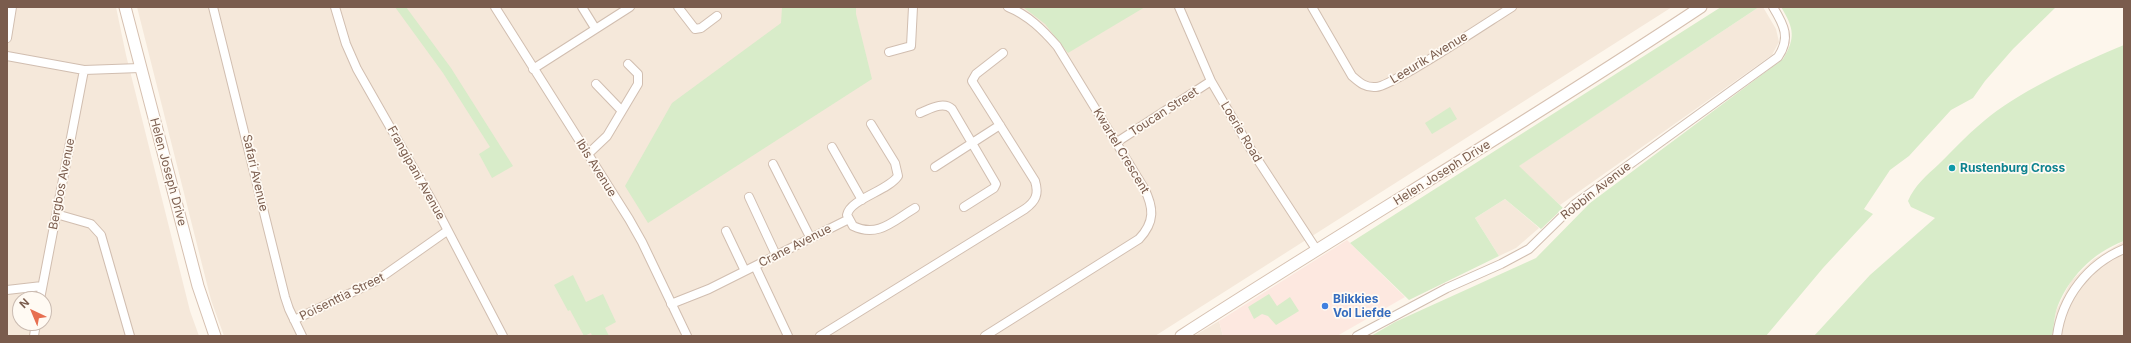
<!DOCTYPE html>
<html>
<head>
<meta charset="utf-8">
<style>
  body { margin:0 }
  #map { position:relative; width:2131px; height:343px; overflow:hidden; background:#fdf6ec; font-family:Inter,sans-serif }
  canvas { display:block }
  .frame { position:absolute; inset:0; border:8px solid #7a5c4d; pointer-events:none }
  .north { position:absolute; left:12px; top:291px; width:40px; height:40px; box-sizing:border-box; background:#fffaf3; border:1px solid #cabbb1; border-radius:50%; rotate:316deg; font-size:11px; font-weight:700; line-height:16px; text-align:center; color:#7a5c4d }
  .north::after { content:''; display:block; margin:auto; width:14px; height:18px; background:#e76f51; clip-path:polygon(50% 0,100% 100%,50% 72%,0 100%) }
</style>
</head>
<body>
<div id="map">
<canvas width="2131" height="343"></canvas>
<div class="frame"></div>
<div class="north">N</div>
</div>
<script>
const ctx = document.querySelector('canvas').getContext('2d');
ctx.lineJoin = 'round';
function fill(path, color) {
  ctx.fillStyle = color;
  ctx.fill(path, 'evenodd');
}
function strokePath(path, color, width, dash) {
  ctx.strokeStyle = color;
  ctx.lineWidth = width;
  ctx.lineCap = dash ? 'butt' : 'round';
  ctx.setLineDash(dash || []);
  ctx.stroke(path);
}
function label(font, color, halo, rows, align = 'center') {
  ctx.font = font + ' Inter,sans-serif';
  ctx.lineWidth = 3.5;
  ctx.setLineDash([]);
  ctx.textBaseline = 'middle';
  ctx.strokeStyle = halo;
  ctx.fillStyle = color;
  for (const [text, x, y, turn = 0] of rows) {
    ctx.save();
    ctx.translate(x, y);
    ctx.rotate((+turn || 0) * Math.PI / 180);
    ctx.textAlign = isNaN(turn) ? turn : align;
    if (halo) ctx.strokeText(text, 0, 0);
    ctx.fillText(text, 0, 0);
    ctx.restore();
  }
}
const residential = new Path2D(`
  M7,7H116L126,55L190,311L199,336H7ZM20,299H44V323H20Z
  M137,7H1672L1155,336H224L211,300Z
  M1759,7H1763L1776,29L1779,42L1772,55L1560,205L1518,166Z
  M1505,199L1539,228L1516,248L1499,256L1475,218Z
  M2124,241V336H2052L2056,311L2071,281L2094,259Z
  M1219,321L1223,336H1194Z`);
const commercial = new Path2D(`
  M1347,240L1405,297L1337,336H1223L1219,321Z`);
const green = new Path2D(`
  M395,7H406L451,68L513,166L492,178L479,154L490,147L443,73Z
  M782,7H856V14L872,79L648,223L625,186L672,103L781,23Z
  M1023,7H1145L1068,53L1045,24Z
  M1721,7H1759L1519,166L1563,208L1541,229L1505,199L1475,218L1499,256L1409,300L1350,243Z
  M1781,7H2056L2013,49L1985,81L1973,98L1951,110L1909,156L1890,170L1864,209L1873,214L1823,268L1766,336H1371L1395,322L1536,258L1590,203L1783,59C1796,38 1794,28 1781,7Z
  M2124,45V241C2093,252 2066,280 2056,311C2054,319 2054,328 2052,336H1814L1870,275L1935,218L1911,207L1908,201C1914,186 1927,175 1939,164C1955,148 1972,130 1990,116C2024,89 2083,62 2124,45Z
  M1450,107L1457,119L1432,134L1425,123Z
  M573,275L586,302L603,294L616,322L605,328L609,336H592L591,333L584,336L570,310L568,311L554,285Z
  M1269,294L1277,306L1290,297L1299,311L1276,325L1268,316L1262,314L1254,319L1248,307Z`);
const street = new Path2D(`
  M213,7L285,297L289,309L302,336
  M335,7L346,44L357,69L435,206L503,336
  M495,7L629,219L642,242L687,336
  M582,7L595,28
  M678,7L695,29L701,28L717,16
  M1179,7L1211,81L1250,148L1316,249
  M1312,7L1352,76C1359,82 1365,88 1376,87C1391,87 1491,20 1512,7
  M7,38L12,7
  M889,52L911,46L913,7
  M7,56L84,70L140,68
  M533,69L630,7
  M596,84L621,110
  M920,113C930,109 943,101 952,109L996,184L994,188L964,207
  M871,124L895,163L898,176C888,191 850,199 847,215L853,226C878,238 893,221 915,208
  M1117,142L1211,81
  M832,147L862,200
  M588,154L607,136L638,84V74L628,64
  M773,164L810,237
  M935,167L1000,125
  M749,197L776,255
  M56,214L91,224L101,235L130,336
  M726,231L745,271
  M755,266L788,336
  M7,290L42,286
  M40,299L84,70
  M671,304L709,289L849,219
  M294,320L376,281L447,231
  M34,336L36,323
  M820,336L1025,209C1036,201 1039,194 1035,181L972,81L976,74L1003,53
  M985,336L1139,239C1155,222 1154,208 1144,188L1057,46C1043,30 1028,15 1008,7
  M1357,336L1447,288L1501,264L1529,249L1575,204L1778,57C1791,38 1784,25 1773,7
  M2057,336C2062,297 2088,264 2124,249`);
const secondary = new Path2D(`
  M125,7L198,286L215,336
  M1181,336C1353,225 1530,121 1701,7`);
const markers = [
  [1952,168,4,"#0f9aa8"],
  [1325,306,4,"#3f7fe0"]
];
const streetNames = [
  ["Leeurik Avenue",1429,58,-31],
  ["Toucan Street",1164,112,-33],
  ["Loerie Road",1241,132,59],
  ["Kwartel Crescent",1121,151,59],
  ["Ibis Avenue",596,168,58],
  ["Helen Joseph Drive",168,172,75],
  ["Safari Avenue",255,173,77],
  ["Frangipani Avenue",416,173,61],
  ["Helen Joseph Drive",1442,173,-32],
  ["Bergbos Avenue",62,184,-79],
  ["Robbin Avenue",1596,191,-38],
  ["Crane Avenue",795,246,-27],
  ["Poisenttia Street",342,297,-26]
];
const cultureNames = [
  ["Rustenburg Cross",1960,168]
];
const shopNames = [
  ["Blikkies",1333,299],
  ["Vol Liefde",1333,313]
];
fill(residential, '#f5e8da');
fill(commercial, '#fde8e0');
fill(green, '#d8ecc9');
strokePath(street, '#d1beb0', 10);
strokePath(secondary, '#d6c0b0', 13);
strokePath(street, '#fff', 8);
strokePath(secondary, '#fff', 11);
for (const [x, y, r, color] of markers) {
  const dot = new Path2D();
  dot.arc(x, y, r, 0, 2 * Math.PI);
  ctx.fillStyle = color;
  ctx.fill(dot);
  strokePath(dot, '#fffaf3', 1.5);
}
label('12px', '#7a5c4d', '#fffaf3', streetNames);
label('bold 12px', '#0d838f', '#fffaf3', cultureNames, 'left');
label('bold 12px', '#366cbe', '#fffaf3', shopNames, 'left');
</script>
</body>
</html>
